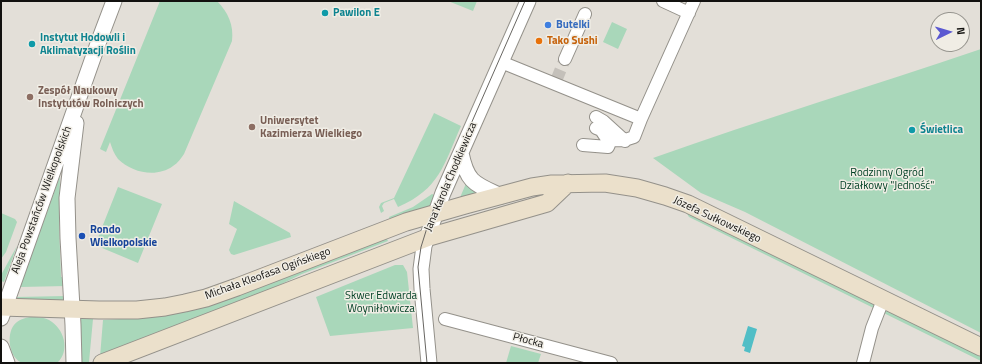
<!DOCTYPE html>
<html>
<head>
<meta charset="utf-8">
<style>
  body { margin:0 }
  #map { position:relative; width:982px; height:364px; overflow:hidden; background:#e3dfd8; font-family:"Titillium Web",sans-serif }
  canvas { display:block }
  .frame { position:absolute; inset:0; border:2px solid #12110f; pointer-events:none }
  .north { position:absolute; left:930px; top:12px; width:40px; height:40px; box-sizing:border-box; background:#f0ede5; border:1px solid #97958f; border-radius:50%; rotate:85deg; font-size:11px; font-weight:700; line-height:16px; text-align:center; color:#12110f }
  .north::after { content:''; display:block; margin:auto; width:14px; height:18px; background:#5b59d1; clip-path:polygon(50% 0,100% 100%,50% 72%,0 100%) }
</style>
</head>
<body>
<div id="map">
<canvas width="982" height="364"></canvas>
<div class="frame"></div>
<div class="north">N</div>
</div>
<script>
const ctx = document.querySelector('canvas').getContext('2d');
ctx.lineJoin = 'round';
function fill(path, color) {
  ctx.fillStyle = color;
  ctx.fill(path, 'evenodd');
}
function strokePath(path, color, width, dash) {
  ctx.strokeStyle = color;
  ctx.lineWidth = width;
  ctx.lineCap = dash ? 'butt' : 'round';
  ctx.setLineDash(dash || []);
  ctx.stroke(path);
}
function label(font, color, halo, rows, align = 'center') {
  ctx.font = font + ' "Titillium Web",sans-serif';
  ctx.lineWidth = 3;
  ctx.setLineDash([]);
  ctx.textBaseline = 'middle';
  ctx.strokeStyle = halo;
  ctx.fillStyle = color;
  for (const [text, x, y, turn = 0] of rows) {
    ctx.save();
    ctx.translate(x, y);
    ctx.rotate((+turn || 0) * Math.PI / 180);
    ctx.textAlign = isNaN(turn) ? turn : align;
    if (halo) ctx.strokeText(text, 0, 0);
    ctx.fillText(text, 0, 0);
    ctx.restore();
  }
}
const green = new Path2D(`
  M160,1H217C228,12 234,25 232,41L184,154C181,158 178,163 173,166C157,178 132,173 118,159C114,154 112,148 110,142L106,152L100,149Z
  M448,1H477L473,11Z
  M612,22L627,29L618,49L603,42Z
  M981,49V333L745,212L701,193L653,158C762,119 872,86 981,49Z
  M434,113L461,126C444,164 440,189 398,207L394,199L384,203L382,206L384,211L381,213L379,207L381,203L394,198Z
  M60,176L59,224L61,277H63L66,286L20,287Z
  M467,181L484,192L459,200Z
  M118,187L162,204L138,263L95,245Z
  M432,194L437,196L430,207L391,222L389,217L413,207Z
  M234,201L290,233L291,237L234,255L231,254L229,250L237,229L229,224Z
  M686,212L981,354V361L689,217Z
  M1,213L15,219L17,222L6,252L1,259Z
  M385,235L388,241L302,274L257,296L100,357L103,320L136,318Z
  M17,246L4,282L1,281V275Z
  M395,265H403L407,272L413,328L330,336L316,297Z
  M66,296L65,300H17L16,299V297Z
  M30,317C37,317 43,317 49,320C64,328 71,351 57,363C49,363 30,364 23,363C9,359 6,335 14,325C18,320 24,318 30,317Z
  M79,319H93L89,362L82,363Z
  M511,346L541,354L538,363H506Z`);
const water = new Path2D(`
  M748,326L757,329L750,353L744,351L745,347L742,346Z`);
const minorTunnel = new Path2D(`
  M556,81L565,59`);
const minor = new Path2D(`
  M663,1L689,13
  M565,59L585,14
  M501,62L641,119L694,1
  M596,117L603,121L625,141
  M596,128L601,130L607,139C618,141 624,141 634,137L641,119
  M583,145L608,147L611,140
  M445,319L611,363
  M863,363L872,328L883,300`);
const tertiary = new Path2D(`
  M461,153C467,183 475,184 501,196
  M1,318L100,38L114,1
  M1,347L7,363
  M74,363L73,325L68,238L67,198L76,123
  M429,363L422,289L421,269L424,246L443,193L528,1`);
const secondary = new Path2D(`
  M1,307L99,310H137L165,307L185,303L206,298L237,287L406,222L465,205L532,187L552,184L605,183L637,188L665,196L688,204L981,347
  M102,363L429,237L547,203L568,183`);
const tram = new Path2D(`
  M427,363L418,267L421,247L431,215L525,1`);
const markers = [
  [325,13,4,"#0f9aa8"],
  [548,25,4,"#3f7fe0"],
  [539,41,4,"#e8710a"],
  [32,44,4,"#0f9aa8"],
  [30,97,4,"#8d6e63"],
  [252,127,4,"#8d6e63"],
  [912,130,4,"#0f9aa8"],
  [82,236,4,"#1a4fb4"]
];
const cultureNames = [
  ["Pawilon E",333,13],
  ["Instytut Hodowli i",40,38],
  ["Aklimatyzacji Roślin",40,51],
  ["Świetlica",920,130]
];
const shopNames = [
  ["Butelki",556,25]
];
const foodNames = [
  ["Tako Sushi",547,41]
];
const educationNames = [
  ["Zespół Naukowy",38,91],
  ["Instytutów Rolniczych",38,104],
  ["Uniwersytet",260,121],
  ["Kazimierza Wielkiego",260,134]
];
const parkNames = [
  ["Rodzinny Ogród",887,173],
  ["Działkowy \"Jedność\"",887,186],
  ["Skwer Edwarda",381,296],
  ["Woyniłłowicza",381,309]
];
const streetNames = [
  ["Jana Karola Chodkiewicza",451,177,-67],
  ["Aleja Powstańców Wielkopolskich",42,200,-70],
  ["Józefa Sułkowskiego",717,220,25],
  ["Michała Kleofasa Ogińskiego",268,274,-20],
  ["Płocka",528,341,15]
];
const transitNames = [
  ["Rondo",90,230],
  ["Wielkopolskie",90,243]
];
fill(green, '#a9d7ba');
fill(water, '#51bec6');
strokePath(minorTunnel, '#c4c0ba', 12, [12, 6]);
strokePath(minor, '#94918a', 14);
strokePath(tertiary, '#94918a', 17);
strokePath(secondary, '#94918a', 19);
strokePath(minor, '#fff', 12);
strokePath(tertiary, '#fff', 15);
strokePath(secondary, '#ebe0cb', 17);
strokePath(tram, '#686662', 1);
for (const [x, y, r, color] of markers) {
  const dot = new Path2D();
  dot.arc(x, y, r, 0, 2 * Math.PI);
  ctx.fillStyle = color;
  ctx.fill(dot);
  strokePath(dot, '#f0ede5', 1.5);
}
label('bold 11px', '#0d838f', '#f0ede5', cultureNames, 'left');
label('bold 11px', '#366cbe', '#f0ede5', shopNames, 'left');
label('bold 11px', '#c56008', '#f0ede5', foodNames, 'left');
label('bold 11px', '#785e54', '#f0ede5', educationNames, 'left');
label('11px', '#004024', '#f0ede5', parkNames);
label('11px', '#12110f', '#f0ede5', streetNames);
label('bold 11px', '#164399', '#f0ede5', transitNames, 'left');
</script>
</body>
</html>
